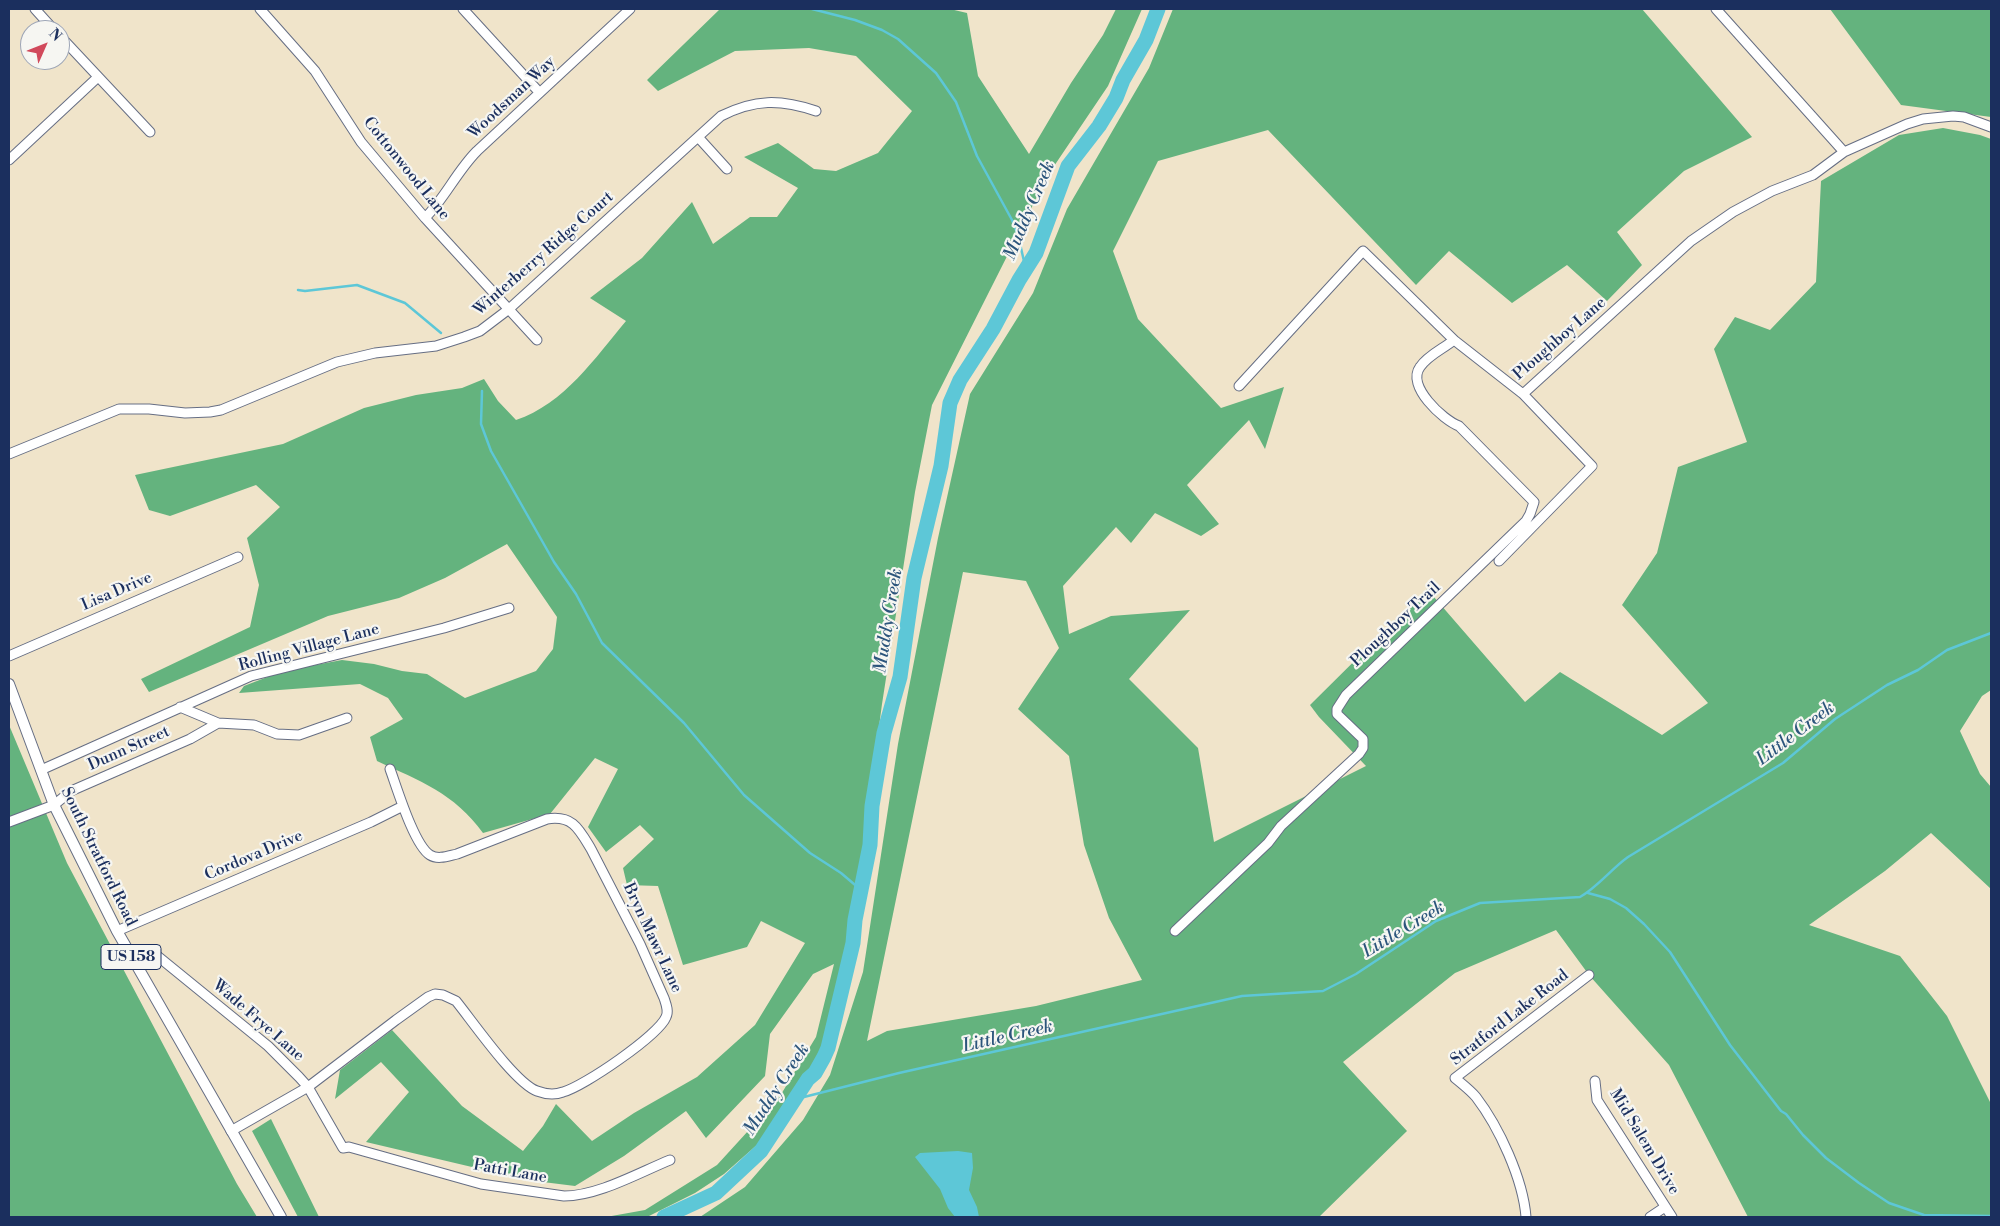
<!DOCTYPE html>
<html>
<head>
<meta charset="utf-8">
<style>
  body { margin:0 }
  #map { position:relative; width:2000px; height:1226px; overflow:hidden; background:#f0e4ca; font-family:"Libre Bodoni",serif }
  canvas { display:block }
  .frame { position:absolute; inset:0; border:10px solid #1b2f5e; pointer-events:none }
  .north { position:absolute; left:20px; top:20px; width:50px; height:50px; box-sizing:border-box; background:#f6f6f2; border:1px solid #9ea6b7; border-radius:50%; rotate:46deg; font-size:14px; font-weight:700; line-height:20px; text-align:center; color:#1b2f5e }
  .north::after { content:''; display:block; margin:auto; width:18px; height:22px; background:#d1495b; clip-path:polygon(50% 0,100% 100%,50% 72%,0 100%) }
</style>
</head>
<body>
<div id="map">
<canvas width="2000" height="1226"></canvas>
<div class="frame"></div>
<div class="north">N</div>
</div>
<script>
const ctx = document.querySelector('canvas').getContext('2d');
ctx.lineJoin = 'round';
function fill(path, color) {
  ctx.fillStyle = color;
  ctx.fill(path, 'evenodd');
}
function strokePath(path, color, width, dash) {
  ctx.strokeStyle = color;
  ctx.lineWidth = width;
  ctx.lineCap = dash ? 'butt' : 'round';
  ctx.setLineDash(dash || []);
  ctx.stroke(path);
}
function label(font, color, halo, rows, align = 'center') {
  ctx.font = font + ' "Libre Bodoni",serif';
  ctx.lineWidth = 4.5;
  ctx.setLineDash([]);
  ctx.textBaseline = 'middle';
  ctx.strokeStyle = halo;
  ctx.fillStyle = color;
  for (const [text, x, y, turn = 0] of rows) {
    ctx.save();
    ctx.translate(x, y);
    ctx.rotate((+turn || 0) * Math.PI / 180);
    ctx.textAlign = isNaN(turn) ? turn : align;
    if (halo) ctx.strokeText(text, 0, 0);
    ctx.fillText(text, 0, 0);
    ctx.restore();
  }
}
const forest = new Path2D(`
  M720,9H950L967,13L978,76L1029,154L1071,83L1103,35L1116,9H1142L1108,86L1048,175L932,405L915,492L882,704L859,879L836,995L821,1054L758,1144L724,1174L695,1193L647,1217H606L645,1210L717,1165L780,1096L816,1037L834,964L813,974L770,1034L765,1076L706,1138L686,1111L624,1156L575,1186L527,1180L366,1142L409,1092L381,1062L335,1099L340,1070L392,1030L462,1106L523,1151L543,1126L556,1104L592,1141L634,1113L697,1077L755,1025L805,943L761,921L747,947L683,965L658,886L627,885L623,868L654,839L640,825L606,852L588,827L618,769L595,758L550,814L483,833C454,793 420,781 377,761L370,737L403,719L388,698L360,684L239,693L244,686L283,671L342,660L374,664L402,671L427,674L465,698L536,671L553,649L557,617L507,544L445,578L399,598L328,616L149,692L141,679L250,627L259,585L247,538L280,507L256,485L170,516L149,510L135,475L283,444L364,408L416,395L462,388L484,379L498,401L516,420C564,404 595,358 626,321L590,298L642,258L692,202L713,244L750,217H777L798,188L744,157L778,143L814,169L836,171L878,153L912,111L856,56L809,48L735,51L658,91L647,80Z
  M1173,9H1642L1752,137L1684,171L1617,232L1642,265L1607,301L1567,265L1512,303L1449,251L1416,285L1268,130L1158,161L1113,251L1138,319L1221,408L1284,387L1265,449L1249,420L1187,485L1219,524L1201,536L1155,513L1131,543L1116,527L1063,586L1069,634L1111,616L1190,610L1129,679L1198,748L1214,842L1366,766L1319,717L1310,705L1427,589L1525,702L1560,672L1662,735L1708,703L1622,605L1657,553L1678,467L1747,442L1714,349L1735,317L1770,330L1816,282L1821,181L1899,135L1943,128L1980,135L1991,139V690L1982,696L1960,731L1980,774L1991,787V889L1931,833L1885,871L1809,925L1900,956L1947,1016L1991,1104V1217H1748L1669,1065L1589,975L1556,930L1455,973L1343,1062L1407,1131L1319,1217H700L745,1187L803,1120L830,1075L863,972L898,744L938,538L970,394L1033,293L1067,209L1149,68ZM963,572L1026,581L1059,648L1018,709L1069,756L1084,845L1109,918L1142,980L1036,1006L887,1031L867,1041Z
  M1830,9H1991V117L1901,105Z
  M9,725L67,863L237,1184L257,1217H9Z
  M271,1119L319,1217H298L252,1131Z`);
const water = new Path2D(`
  M958,1151L972,1153L973,1168L969,1190L977,1207L979,1217H955L948,1208L940,1189L915,1157L920,1153Z`);
const stream = new Path2D(`
  M812,9L855,20L882,30L898,39L936,73L956,102L977,156L1012,220L1018,235L1026,270
  M298,290L305,291L357,285L405,303L441,333
  M482,391L481,424L491,451L554,562L576,594L602,643L684,723L744,795L810,853L841,873L861,890
  M1588,893L1610,899L1626,908L1644,924L1670,952L1730,1045L1781,1111L1786,1114L1803,1135L1826,1158L1859,1183L1889,1203L1924,1215L1991,1216
  M796,1099L899,1073L1242,996L1323,991L1356,974L1436,921L1480,903L1580,897C1598,887 1611,869 1628,857L1783,763L1835,719L1887,685L1918,670L1947,650L1991,633`);
const river = new Path2D(`
  M664,1217L716,1193L761,1151L808,1079L815,1073L824,1057L828,1048L853,943L855,920L870,845L872,806L884,733L900,677L914,578L941,466L950,403L960,380L993,329L1019,280L1036,253L1068,166L1099,126L1116,98L1123,80L1146,40L1158,9`);
const minor = new Path2D(`
  M35,9L54,30
  M260,9L315,71L361,142L425,218L537,340
  M463,9L539,92
  M1716,9L1844,152
  M60,36L150,132
  M698,137L727,169
  M9,160L98,77
  M425,218C445,198 457,171 477,151L630,9
  M1239,386L1363,251L1454,340L1523,394L1592,466L1499,561
  M1523,394L1691,241L1733,212L1772,191L1813,175L1844,152L1907,124L1923,119L1953,116L1964,117L1991,127
  M9,454L119,409H149L185,413L210,412L221,410L337,362L375,353L436,346L464,337L480,331L509,309L721,116C755,99 780,99 816,111
  M9,656L238,557
  M180,707L218,723L254,725L277,734L299,735L347,718
  M41,770L251,676L444,628L509,608
  M9,822L54,805L71,791L190,739L218,723
  M117,931L371,822L403,806
  M1175,931L1268,843L1281,826L1359,754L1363,748V739L1337,714V709L1346,695L1526,521L1530,514L1534,502L1459,426C1443,420 1406,386 1420,367C1428,355 1443,349 1454,340
  M155,954L268,1046L299,1077L308,1087L343,1148L349,1147L481,1184L564,1196C598,1196 638,1173 670,1160
  M1595,1081L1597,1100L1672,1217
  M231,1131L308,1087L396,1020L428,997L435,994L443,995L456,1001C473,1022 515,1083 537,1091C545,1094 555,1095 563,1092C583,1087 659,1035 666,1017C669,1011 666,1004 664,998L640,944L591,849C579,829 573,815 547,819L457,854C448,856 438,860 430,855C414,845 397,788 390,769
  M1526,1217C1523,1179 1499,1127 1476,1097C1470,1090 1462,1084 1455,1078L1589,975
  M1650,1217L1665,1207`);
const major = new Path2D(`
  M9,684L54,805L117,931L281,1217`);
const shields = [
  [131,957,60]
];
const shieldNames = [
  ["US 158",131,957]
];
const streetNames = [
  ["Woodsman Way",512,98,-43],
  ["Cottonwood Lane",406,169,51],
  ["Winterberry Ridge Court",544,254,-41],
  ["Ploughboy Lane",1560,339,-41],
  ["Lisa Drive",117,592,-23],
  ["Ploughboy Trail",1396,625,-43],
  ["Rolling Village Lane",309,648,-15],
  ["Dunn Street",129,749,-24],
  ["Cordova Drive",254,856,-23],
  ["South Stratford Road",98,857,64],
  ["Bryn Mawr Lane",652,938,65],
  ["Stratford Lake Road",1510,1018,-38],
  ["Wade Frye Lane",258,1021,41],
  ["Mid Salem Drive",1644,1142,59],
  ["Patti Lane",510,1172,10]
];
const waterNames = [
  ["Muddy Creek",1030,211,-67],
  ["Muddy Creek",889,621,-81],
  ["Little Creek",1796,734,-37],
  ["Little Creek",1404,930,-31],
  ["Little Creek",1008,1037,-13],
  ["Muddy Creek",777,1090,-57]
];
fill(forest, '#64b37e');
fill(water, '#5dc7d7');
strokePath(stream, '#5dc7d7', 2.5);
strokePath(river, '#5dc7d7', 15);
strokePath(minor, '#666e84', 11);
strokePath(major, '#666e84', 12);
strokePath(minor, '#fff', 9);
strokePath(major, '#fff', 10);
for (const [x, y, w] of shields) {
  const box = new Path2D();
  box.roundRect(x - w / 2, y - 12.5, w, 25, 4);
  ctx.fillStyle = '#f6f6f2';
  ctx.fill(box);
  strokePath(box, '#1b2f5e', 1);
}
label('bold 15px', '#1b2f5e', null, shieldNames);
label('16px', '#1b2f5e', '#f6f6f2', streetNames);
label('italic 18px', '#2c557c', '#f6f6f2', waterNames);
</script>
</body>
</html>
